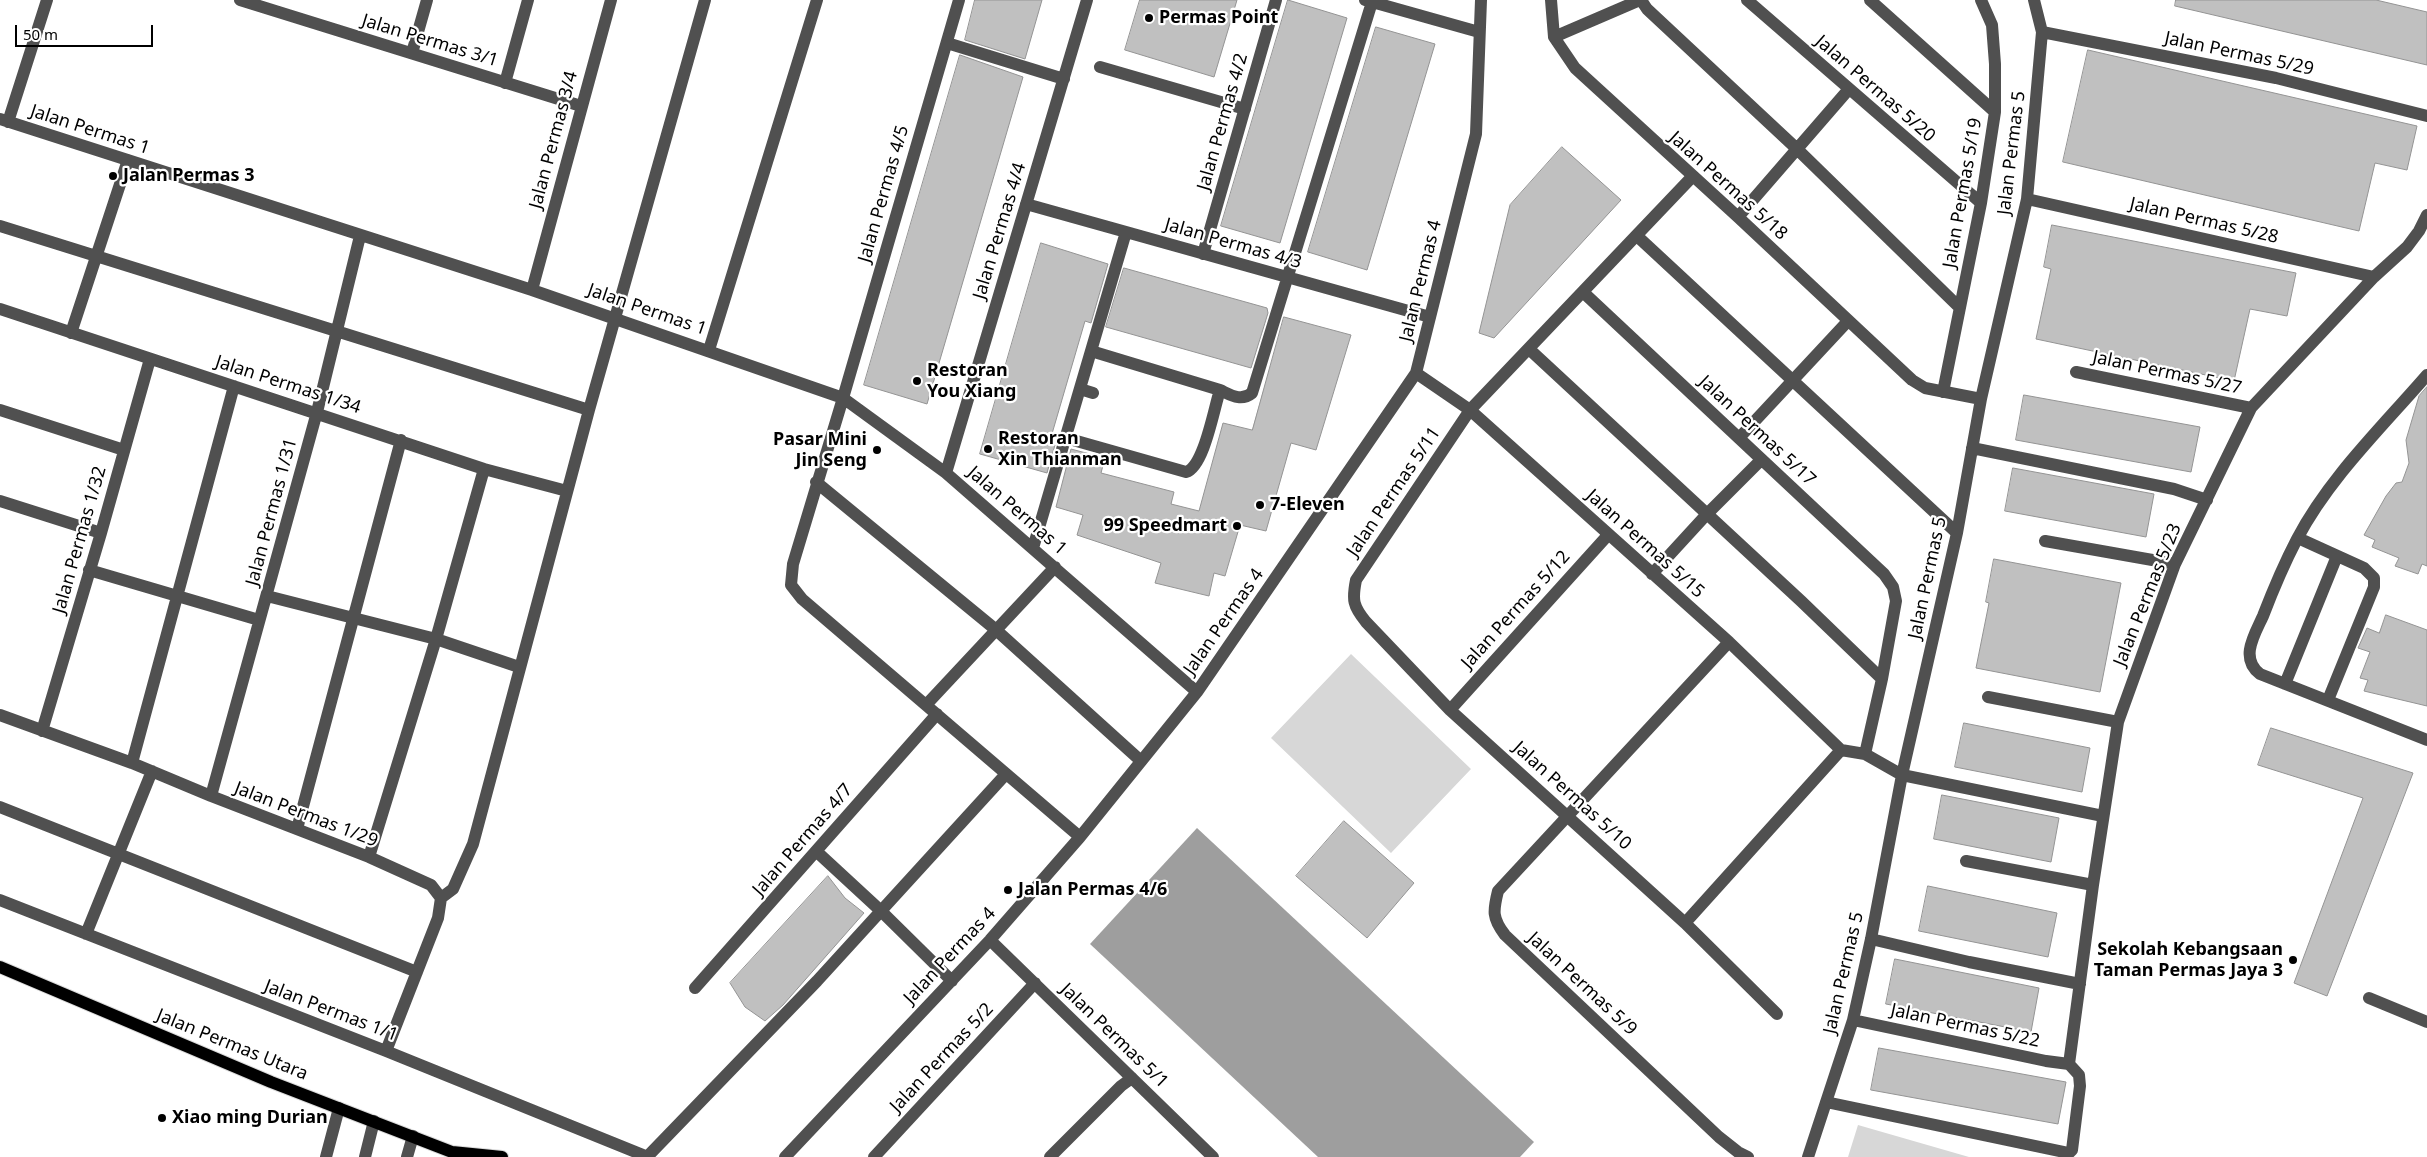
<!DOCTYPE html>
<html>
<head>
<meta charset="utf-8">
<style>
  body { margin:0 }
  #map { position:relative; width:2427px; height:1157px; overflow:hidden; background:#fff; font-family:"Noto Sans",sans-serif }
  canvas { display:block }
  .scale { position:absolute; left:15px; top:25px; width:138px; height:22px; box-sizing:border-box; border:2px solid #000; border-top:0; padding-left:6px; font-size:15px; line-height:18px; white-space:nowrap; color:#000; -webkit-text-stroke:4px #fff; paint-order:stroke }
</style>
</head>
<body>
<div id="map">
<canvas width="2427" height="1157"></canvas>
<div class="scale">50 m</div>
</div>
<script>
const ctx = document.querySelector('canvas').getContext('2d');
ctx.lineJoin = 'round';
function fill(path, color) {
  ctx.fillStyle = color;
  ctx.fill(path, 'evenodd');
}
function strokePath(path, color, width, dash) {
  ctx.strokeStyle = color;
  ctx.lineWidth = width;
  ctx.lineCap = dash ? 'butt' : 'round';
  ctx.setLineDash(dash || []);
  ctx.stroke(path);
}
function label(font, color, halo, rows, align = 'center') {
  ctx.font = font + ' "Noto Sans",sans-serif';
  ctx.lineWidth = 4.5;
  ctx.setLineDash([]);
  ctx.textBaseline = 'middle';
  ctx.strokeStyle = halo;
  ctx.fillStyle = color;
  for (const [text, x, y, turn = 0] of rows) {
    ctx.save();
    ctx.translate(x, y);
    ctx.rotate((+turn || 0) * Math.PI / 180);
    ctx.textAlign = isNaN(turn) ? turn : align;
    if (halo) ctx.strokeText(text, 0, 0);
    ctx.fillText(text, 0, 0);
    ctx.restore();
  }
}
const green = new Path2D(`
  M1351,654L1471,769L1391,853L1271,738Z
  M1858,1125L1969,1157H1848Z`);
const water = new Path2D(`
  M1197,828L1534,1142L1520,1157H1318L1090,944Z`);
const building = new Path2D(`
  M975,0H1042L1025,59L965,40Z
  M1140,0H1237L1214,77L1125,50Z
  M1288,0L1347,18L1280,243L1221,226Z
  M2176,0H2376L2427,12V65L2175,6Z
  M1376,27L1435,44L1367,270L1308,252Z
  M2088,50L2417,126L2407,170L2375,163L2359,231L2063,162Z
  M960,55L1023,77L927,404L864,385Z
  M1562,147L1621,200L1494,338L1479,333L1510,205Z
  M2052,225L2296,273L2287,316L2250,309L2234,381L2036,339L2051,269L2044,267Z
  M1041,243L1108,264L1091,323L1085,321L1049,444L1055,445L1047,473L980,454Z
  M1124,268L1267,308L1268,313L1251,368L1106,327Z
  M1284,317L1351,335L1316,450L1291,443L1266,531L1240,525L1225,576L1214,573L1209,596L1155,583L1161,563L1077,535L1083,515L1056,507L1071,449L1105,458L1101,473L1174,492L1171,504L1199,511L1223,423L1252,430Z
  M2427,387V566L2422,564L2418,574L2395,566L2399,558L2372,547L2375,540L2364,535L2386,496L2396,483L2402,482L2409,463L2406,440L2419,396Z
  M2024,395L2200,427L2191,472L2016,440Z
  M2013,468L2154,494L2146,537L2005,511Z
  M1994,559L2121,583L2100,692L1976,668L1989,603L1986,602Z
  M2386,615L2427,630V706L2364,691L2368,680L2360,678L2370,652L2358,648L2367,628L2379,633Z
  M1964,723L2090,748L2082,792L1955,767Z
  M2271,728L2413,773L2327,996L2294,983L2363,798L2258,765Z
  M1942,795L2059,818L2051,862L1934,839Z
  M1344,821L1414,883L1367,938L1296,876Z
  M828,876L845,898L864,913L783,1005L765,1021L745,1007L730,983Z
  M1928,886L2057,913L2048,957L1919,931Z
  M1895,959L2039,988L2031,1032L1886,1004Z
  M1879,1048L2066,1082L2058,1124L1871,1090Z`);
const minor = new Path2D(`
  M240,0L581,106
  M959,0L843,398L793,564L791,585L802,599L1080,837
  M1365,0L1479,32
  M1551,0L1554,37L1575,68L1738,217L1912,380L1925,388L1981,399
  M1641,0L1647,9L1797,149L1959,307
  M1747,0L1981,203
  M1870,0L1995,112
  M2042,32L2276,78L2427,116
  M1554,37L1640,0
  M947,43L1064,79
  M412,53L427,0
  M1100,67L1245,109
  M505,83L528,0
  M0,119L532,290L843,398L946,473L1197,692
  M8,122L47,0
  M1692,177L1470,410L1356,580C1352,600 1353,606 1366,622L1450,710L1685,923L1777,1014
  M2027,199L2374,277
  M1026,204L1430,317
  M1738,217L1849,89
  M0,226L589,410
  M1637,236L1957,533
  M1203,254L1276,0
  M532,290L611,0
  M1584,293L1884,574L1893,587L1896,601L1882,679L1865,754
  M0,309L484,469L567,491
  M71,333L128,160
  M1529,349L1801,601L1882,679
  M709,350L817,0
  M1091,351L1220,390C1231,395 1241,402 1252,393L1372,2
  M2076,372L2251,408
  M1416,373L1470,410L1729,642L1841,750
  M2427,375C2382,427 2329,478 2297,539C2284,564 2273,590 2263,616C2255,634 2239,658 2260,674L2427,740
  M1080,389L1093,393
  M1943,392L1981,203L1995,112V64L1992,25L1981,0
  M0,410L124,450
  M1066,438L1186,472C1204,467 1214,408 1220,390
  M1739,438L1848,321
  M1972,448L2174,489L2207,500
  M946,473L1087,0
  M816,482L995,629L1141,761
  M0,501L101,533
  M2298,538L2364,568L2374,578V587L2328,700
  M2045,541L2175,564
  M1033,548L1126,232
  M89,570L259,620
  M1652,574L1707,514L1761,460
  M267,596L436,639L519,667
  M1729,642L1498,891C1493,911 1492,918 1505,935L1719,1137L1738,1152L1748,1157
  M2285,684L2337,556
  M1988,697L2118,722
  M926,705L1055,567
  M1450,710L1608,535
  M0,715L132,763L211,796L369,857L431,885L441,898L438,918L386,1051
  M42,731L101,533L150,359
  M1841,750L1865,754L1902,775L2103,816
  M132,763L234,386
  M211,796L317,412L360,236
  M0,807L417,972
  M297,829L401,440
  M816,851L881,911L952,981
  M369,857L436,639L484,469
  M1966,861L2093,885
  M441,898L453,889L473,844L589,410L705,0
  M0,900L386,1051L648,1157
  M1685,923L1841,750
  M86,934L152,771
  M1871,939L1969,962L2080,984
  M990,940L1213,1157
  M695,988L937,714
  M2369,998L2427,1022
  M1853,1020L2046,1061L2069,1064
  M2069,1064L2093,885L2118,722L2175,564L2251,408L2374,277L2407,247L2419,231L2427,215
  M1826,1102L2069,1153L2072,1150L2080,1086L2079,1075L2069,1064
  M326,1157L339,1108
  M365,1157L374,1121
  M407,1157L413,1136
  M647,1157L817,981L1006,774
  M785,1157L990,940L1080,837L1197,692L1416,373L1476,134L1481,0
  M874,1157L1035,983
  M1050,1157L1121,1086L1132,1078
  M1808,1157L1853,1020L1871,939L1902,775L1957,533L1981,399L2027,199L2042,32L2034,0`);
const major = new Path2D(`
  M0,967L271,1082L452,1152L502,1157`);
const markers = [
  [1149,18,5,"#000"],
  [113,176,5,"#000"],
  [917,381,5,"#000"],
  [988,449,5,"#000"],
  [877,450,5,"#000"],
  [1260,505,5,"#000"],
  [1237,526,5,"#000"],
  [1008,890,5,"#000"],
  [2293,960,5,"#000"],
  [162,1118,5,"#000"]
];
const poiNames = [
  ["Permas Point",1159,18],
  ["Jalan Permas 3",123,176],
  ["Restoran",927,371],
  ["You Xiang",927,392],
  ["Restoran",998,439],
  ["Xin Thianman",998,460],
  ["Pasar Mini",867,440,"right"],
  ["Jin Seng",867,461,"right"],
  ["7-Eleven",1270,505],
  ["99 Speedmart",1227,526,"right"],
  ["Jalan Permas 4/6",1018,890],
  ["Sekolah Kebangsaan",2283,950,"right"],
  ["Taman Permas Jaya 3",2283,971,"right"],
  ["Xiao ming Durian",172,1118]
];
const streetNames = [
  ["Jalan Permas 3/1",430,41,17],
  ["Jalan Permas 5/29",2239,54,12],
  ["Jalan Permas 5/20",1875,89,41],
  ["Jalan Permas 4/2",1223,122,-74],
  ["Jalan Permas 1",90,130,18],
  ["Jalan Permas 3/4",554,140,-75],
  ["Jalan Permas 5",2012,153,-83],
  ["Jalan Permas 5/18",1728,186,42],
  ["Jalan Permas 5/19",1963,193,-80],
  ["Jalan Permas 4/5",884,194,-74],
  ["Jalan Permas 5/28",2204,221,13],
  ["Jalan Permas 4/4",1000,231,-73],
  ["Jalan Permas 4/3",1233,244,16],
  ["Jalan Permas 4",1421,281,-76],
  ["Jalan Permas 1",647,310,19],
  ["Jalan Permas 5/27",2167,373,12],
  ["Jalan Permas 1/34",288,385,18],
  ["Jalan Permas 5/17",1757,431,43],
  ["Jalan Permas 5/11",1394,492,-56],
  ["Jalan Permas 1",1017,511,41],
  ["Jalan Permas 1/31",272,512,-75],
  ["Jalan Permas 1/32",80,540,-74],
  ["Jalan Permas 5/15",1645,544,42],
  ["Jalan Permas 5",1928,578,-78],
  ["Jalan Permas 5/23",2148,595,-68],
  ["Jalan Permas 5/12",1516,610,-48],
  ["Jalan Permas 4",1224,622,-55],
  ["Jalan Permas 5/10",1572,796,42],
  ["Jalan Permas 1/29",306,815,21],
  ["Jalan Permas 4/7",803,840,-49],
  ["Jalan Permas 4",950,956,-47],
  ["Jalan Permas 5",1844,973,-77],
  ["Jalan Permas 5/9",1582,984,43],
  ["Jalan Permas 1/1",331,1011,21],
  ["Jalan Permas 5/22",1965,1026,12],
  ["Jalan Permas 5/1",1114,1036,44],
  ["Jalan Permas Utara",232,1045,22],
  ["Jalan Permas 5/2",942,1058,-47]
];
fill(green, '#d7d7d7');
fill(water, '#9e9e9e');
fill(building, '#c0c0c0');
strokePath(building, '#949494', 1);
strokePath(major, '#dbdbdb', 14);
strokePath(minor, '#505050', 12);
strokePath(major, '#000', 12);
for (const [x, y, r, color] of markers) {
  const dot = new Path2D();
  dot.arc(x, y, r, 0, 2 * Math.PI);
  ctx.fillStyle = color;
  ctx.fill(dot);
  strokePath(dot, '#fff', 2);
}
label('bold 18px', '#000', '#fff', poiNames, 'left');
label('18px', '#000', '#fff', streetNames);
</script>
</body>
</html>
